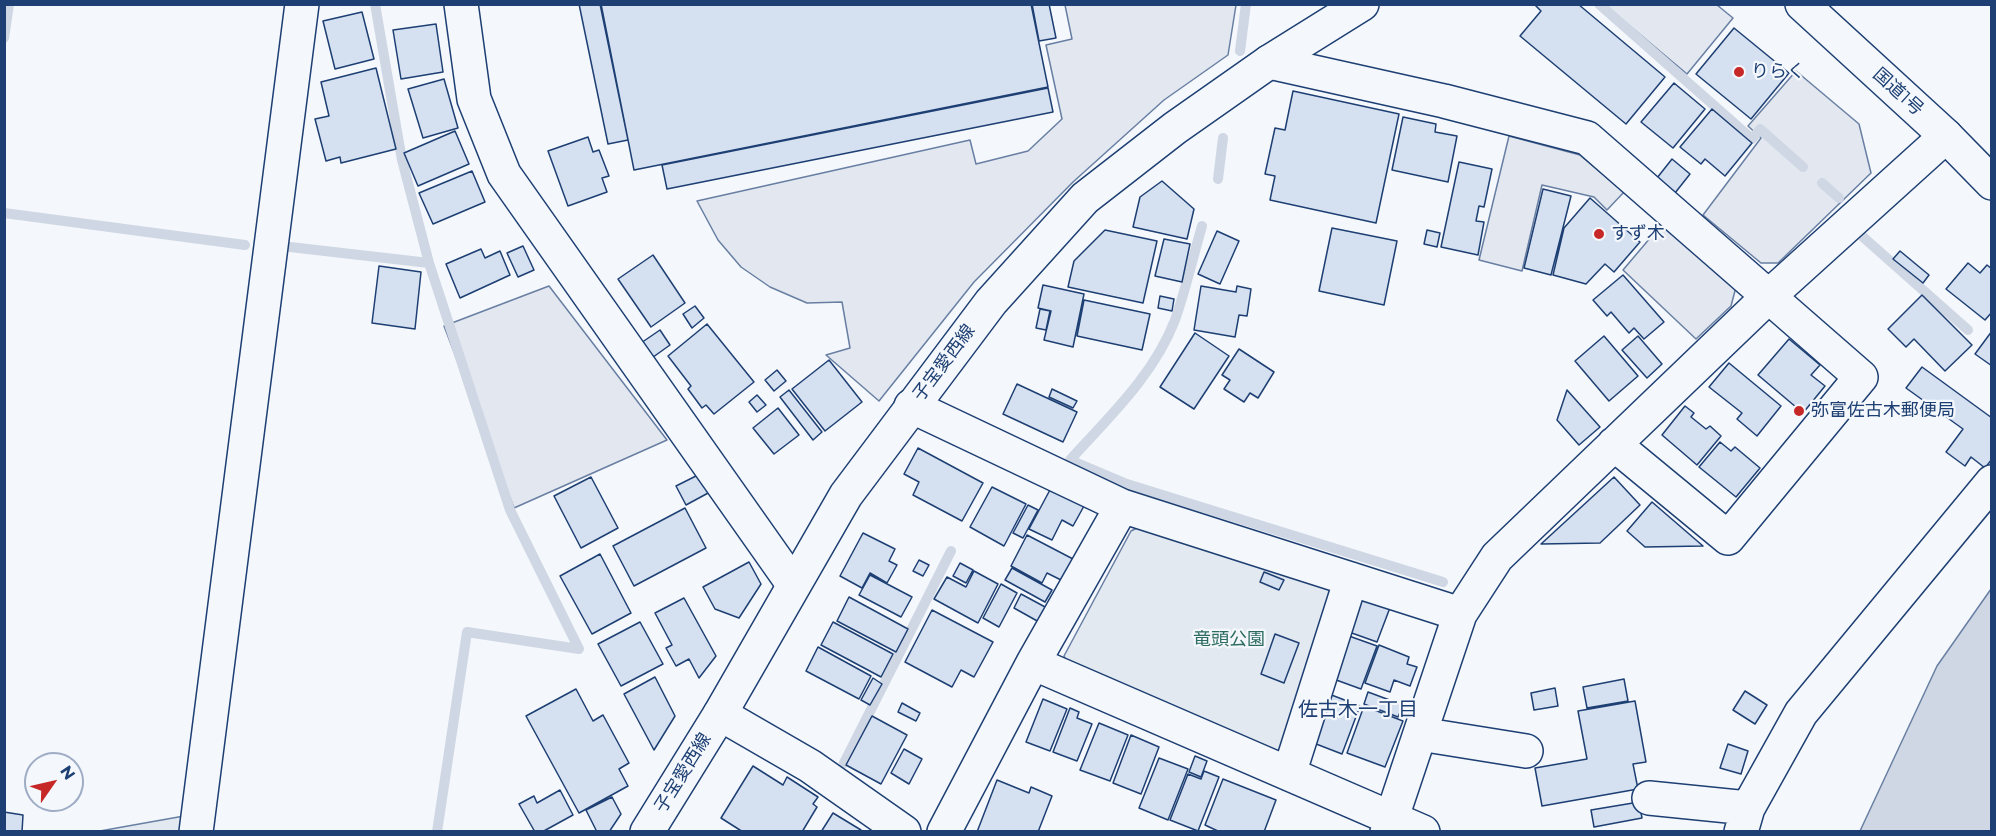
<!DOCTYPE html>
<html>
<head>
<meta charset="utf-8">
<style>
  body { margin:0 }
  #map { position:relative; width:1996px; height:836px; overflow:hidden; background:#f4f7fb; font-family:Montserrat,sans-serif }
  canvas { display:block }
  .frame { position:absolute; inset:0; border:6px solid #1d3f73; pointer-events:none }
  .north { position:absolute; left:24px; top:752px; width:60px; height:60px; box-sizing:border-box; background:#f4f7fb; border:2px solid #9eadc5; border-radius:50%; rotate:56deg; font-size:16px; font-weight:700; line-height:24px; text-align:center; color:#1d3f73 }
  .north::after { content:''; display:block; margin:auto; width:21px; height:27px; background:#c62828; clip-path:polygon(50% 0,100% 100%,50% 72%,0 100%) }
</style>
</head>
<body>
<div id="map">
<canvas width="1996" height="836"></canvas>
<div class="frame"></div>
<div class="north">N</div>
</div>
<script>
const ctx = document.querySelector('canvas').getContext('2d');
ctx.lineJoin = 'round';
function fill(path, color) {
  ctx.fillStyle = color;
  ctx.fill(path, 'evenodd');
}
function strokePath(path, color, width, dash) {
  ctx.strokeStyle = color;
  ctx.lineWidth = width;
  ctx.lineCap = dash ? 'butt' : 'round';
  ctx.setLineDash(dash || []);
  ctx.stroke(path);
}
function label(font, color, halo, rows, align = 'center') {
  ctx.font = font + ' Montserrat,"Noto Sans JP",sans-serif';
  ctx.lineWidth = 4.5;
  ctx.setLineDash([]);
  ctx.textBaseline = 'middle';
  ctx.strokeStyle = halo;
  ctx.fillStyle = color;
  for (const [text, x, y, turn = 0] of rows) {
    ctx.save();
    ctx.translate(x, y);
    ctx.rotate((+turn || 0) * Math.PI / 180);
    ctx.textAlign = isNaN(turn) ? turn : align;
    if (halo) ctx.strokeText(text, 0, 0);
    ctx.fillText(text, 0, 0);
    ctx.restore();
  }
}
const green = new Path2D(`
  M1143,525L1337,585L1286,755L1070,669L1064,656L1131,531Z
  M184,816L182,831H100Z`);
const parking = new Path2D(`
  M1065,5H1236L1228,55L1164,100L1073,182L974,282L879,401L826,355L850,348L842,302L807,303L770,287L741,267L718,240L697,201L970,140L976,164L1028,151L1062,119L1046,45L1072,39Z
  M1605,5H1717L1733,18L1687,74Z
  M1796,71L1859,124L1871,173L1778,263H1761L1703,215L1761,138L1748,126Z
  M1509,136L1580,155L1624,192L1607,210L1594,197L1542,185L1522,271L1479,260Z
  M1662,224L1736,287L1731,306L1696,339L1623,270Z
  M549,286L667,440L514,508L444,326Z`);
const water = new Path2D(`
  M1991,589V831H1860L1937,666Z`);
const stream = new Path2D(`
  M375,4L402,160L429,263L510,510L579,649L467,632L437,832
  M1599,4L1752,139L1760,129L1803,167
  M4,38L9,4
  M1240,51L1246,4
  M1218,179L1223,138
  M1822,183L1839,198
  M4,213L245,245
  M1202,226C1193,257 1186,289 1175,320C1154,375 1109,417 1070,460L1127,484L1443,582
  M1863,237L1968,330
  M290,247L429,263
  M844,763L951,551`);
const building = new Path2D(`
  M579,4H600L628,140L608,144Z
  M601,4H1031L1048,87L634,170Z
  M1032,4H1049L1056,38L1039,41Z
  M1534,4H1578L1665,77L1626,124L1520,36L1541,11Z
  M362,12L374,59L335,69L323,21Z
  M436,24L443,72L401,79L393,30Z
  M1734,28L1789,73L1751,119L1696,74Z
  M376,68L396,149L341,163L340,157L326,161L315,119L329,116L321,82Z
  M444,79L458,128L423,138L408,89Z
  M1674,83L1705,109L1673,148L1641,122Z
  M1048,88L1053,112L667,189L662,165Z
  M1293,91L1399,114L1376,223L1270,200L1275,176L1265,174L1275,128L1285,130Z
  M1712,109L1752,143L1725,176L1705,159L1701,164L1680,147Z
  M1403,117L1436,124L1435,132L1457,136L1448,182L1392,170Z
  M455,131L469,164L418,186L404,153Z
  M588,137L593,152L599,150L609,176L602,178L607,192L568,206L548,151Z
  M1672,159L1690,174L1675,193L1657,178Z
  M1459,162L1492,169L1484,207L1479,206L1476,221L1484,222L1478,255L1441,247Z
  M472,171L485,202L433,224L419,193Z
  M1162,181L1194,209L1187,239L1133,227L1140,197Z
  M1543,189L1571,196L1551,275L1524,268Z
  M1590,198L1640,242L1614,272L1605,264L1586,284L1553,275L1564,228Z
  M1332,228L1397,241L1384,305L1319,291Z
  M1105,230L1157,241L1143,303L1068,287L1074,261Z
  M1427,230L1440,233L1437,247L1424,244Z
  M1217,231L1239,241L1220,284L1198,274Z
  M1164,239L1190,244L1182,282L1155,276Z
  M523,246L534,270L518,277L507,253Z
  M481,249L485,258L500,251L510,275L460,298L446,264Z
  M1900,251L1929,275L1923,283L1893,259Z
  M653,255L685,303L651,327L618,279Z
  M1968,263L1980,273L1987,265L1992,269V312L1985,320L1946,289Z
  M379,266L421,272L415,329L372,323Z
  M1623,275L1664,322L1644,339L1634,328L1629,333L1611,312L1607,316L1593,300Z
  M1043,285L1084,294L1073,347L1044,340L1051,311L1038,308Z
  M1201,286L1236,292L1237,286L1251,289L1247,316L1239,315L1235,337L1194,330Z
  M1922,295L1972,345L1945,371L1914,339L1906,347L1888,329Z
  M1160,296L1174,299L1172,311L1158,308Z
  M1084,300L1150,314L1142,350L1077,336Z
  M695,306L704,318L692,328L683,314Z
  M1040,309L1050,311L1046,330L1036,328Z
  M707,324L754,382L714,414L706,405L702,408L688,389L691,386L668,356Z
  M660,330L670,345L649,360L638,345Z
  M1992,331V366L1975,354Z
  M1195,333L1229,356L1194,409L1160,387Z
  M1604,336L1638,376L1609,401L1575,361Z
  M1638,336L1662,364L1647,378L1622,350Z
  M1789,339L1820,365L1811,375L1825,386L1803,413L1758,375Z
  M1239,349L1274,372L1258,398L1250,393L1244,402L1224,389L1230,380L1222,375Z
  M829,360L862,402L825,431L792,389Z
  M1729,363L1781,406L1757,436L1737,419L1742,413L1709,387Z
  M1922,367L1992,418V459L1985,468L1971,457L1965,466L1946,452L1963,429L1906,388Z
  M777,370L786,381L774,391L765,380Z
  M1017,384L1077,412L1063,442L1003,414Z
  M1052,389L1077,401L1073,408L1049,397Z
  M789,390L822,432L813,440L780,397Z
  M1567,390L1600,427L1579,445L1557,420Z
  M757,395L766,405L757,412L749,402Z
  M1685,406L1694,413L1691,417L1706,429L1710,426L1721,436L1697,465L1662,435Z
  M778,408L799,435L774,454L753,428Z
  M1720,442L1731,451L1735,447L1760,468L1736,497L1699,467Z
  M918,448L983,483L962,521L913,495L919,482L904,474Z
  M700,474L710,492L686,505L676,486Z
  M591,477L618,528L581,548L554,496Z
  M1614,477L1640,505L1600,543L1541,544Z
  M992,487L1026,504L1004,546L970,527Z
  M1051,488L1084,506L1073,526L1062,520L1052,540L1029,529Z
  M1652,502L1703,546L1645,547L1627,531Z
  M1028,505L1038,510L1023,538L1013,533Z
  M685,508L706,548L634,586L613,546Z
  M863,533L895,549L889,561L897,565L887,583L870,573L862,588L840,576Z
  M1027,535L1073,559L1061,580L1047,573L1042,583L1011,566Z
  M600,554L631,613L592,634L560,576Z
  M919,560L929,565L923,576L913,571Z
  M749,562L761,584L739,618L715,609L703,587Z
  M960,563L973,570L966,583L953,576Z
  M1012,568L1052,590L1045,602L1005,580Z
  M974,571L998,584L978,623L934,599L947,577L966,587Z
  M1264,572L1284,580L1279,590L1260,582Z
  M870,575L912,597L901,617L859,595Z
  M1001,584L1017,593L999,627L983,618Z
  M1021,594L1047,608L1039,622L1014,608Z
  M1362,595L1391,605L1377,642L1349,632Z
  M849,597L908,629L896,652L837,621Z
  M684,598L716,656L699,678L689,659L676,666L666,648L672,645L655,613Z
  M932,610L993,642L974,677L961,670L952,687L905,662Z
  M640,622L663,664L621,686L598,644Z
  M833,622L893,654L881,677L821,645Z
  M1275,634L1299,643L1284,683L1261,674Z
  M1349,636L1377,646L1361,689L1328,677Z
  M1379,645L1409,657L1407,664L1417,667L1410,686L1394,680L1390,692L1365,683Z
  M818,647L871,676L859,699L806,671Z
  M655,677L675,716L654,750L624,694Z
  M873,678L882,684L870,705L861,700Z
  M1624,679L1628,701L1587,708L1583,687Z
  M1555,688L1558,706L1534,710L1531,693Z
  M576,689L593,721L603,715L629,763L619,769L628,786L579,813L526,716Z
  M1745,691L1767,705L1755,724L1733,710Z
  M1368,692L1403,705L1398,717L1364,704Z
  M1329,694L1360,706L1342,754L1311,742Z
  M1043,699L1067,709L1050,751L1026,742Z
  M1635,701L1646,762L1633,764L1638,789L1542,806L1535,768L1587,759L1578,711Z
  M902,703L920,713L916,721L898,712Z
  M1364,706L1403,721L1385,767L1347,753Z
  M1070,708L1079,712L1077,718L1092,724L1077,761L1053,752Z
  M872,716L907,735L881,784L846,765Z
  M1099,723L1128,735L1110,781L1080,770Z
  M1131,735L1159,747L1141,794L1113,783Z
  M1728,744L1748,751L1741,774L1720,768Z
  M904,749L922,759L909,784L891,773Z
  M1195,756L1207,761L1201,777L1189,772Z
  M1159,758L1188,769L1168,820L1139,808Z
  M753,766L783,785L787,777L818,797L813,804L817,807L802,832H743L721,818Z
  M1204,771L1219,777L1198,831L1170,820L1188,774L1201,779Z
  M1223,779L1276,800L1264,832H1220L1205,825Z
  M997,780L1029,793L1031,787L1052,796L1038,832H977Z
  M560,790L573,815L542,832H535L519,804L534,796L537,803Z
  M612,797L621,814L609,832H597L586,810Z
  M1639,802L1642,818L1594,827L1591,810Z
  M4,812L23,815L22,832H4Z
  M833,813L861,830L860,832H821Z`);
const minor = new Path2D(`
  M461,4L474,99L504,174L793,584
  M1269,62L1444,101L1587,138L1861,377L1728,538L1614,444
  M911,406L1122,506L1460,614
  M1033,663L1423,832
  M720,714L810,766L904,832
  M1420,734L1526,751
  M1289,774L1351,579
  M1649,798L1748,808
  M196,832L302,4
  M944,832L1033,663L1122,506
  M1387,832L1460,614L1497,557L1769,296L1946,136
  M1741,832L1748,808L1801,713L1992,482`);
const major = new Path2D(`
  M647,832L720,714L846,495L991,302L1085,198L1175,128L1269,62L1362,4`);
const highway = new Path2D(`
  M1802,4L1946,136L1992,183`);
const markers = [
  [1739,72,6,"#c62828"],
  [1599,234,6,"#c62828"],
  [1799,411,6,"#c62828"]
];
const poiNames = [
  ["りらく",1751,72],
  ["すず木",1611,234],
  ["弥富佐古木郵便局",1811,411]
];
const streetNames = [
  ["国道1号",1898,92,42],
  ["子宝愛西線",944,363,-53],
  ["子宝愛西線",683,773,-58]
];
const parkNames = [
  ["竜頭公園",1229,640]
];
const neighbourhoodNames = [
  ["佐古木一丁目",1358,710]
];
fill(green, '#e3e9f0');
strokePath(green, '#687fa3', 1.5);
fill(parking, '#e3e8f0');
strokePath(parking, '#687fa3', 1.5);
fill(water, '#cfd7e4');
strokePath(water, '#687fa3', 1.5);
strokePath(stream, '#cfd7e4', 10);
fill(building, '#d5e0f0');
strokePath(building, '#1d3f73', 1.5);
strokePath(minor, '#1d3f73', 36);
strokePath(major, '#1d3f73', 36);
strokePath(highway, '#1d3f73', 36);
strokePath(minor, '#f4f7fb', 33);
strokePath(major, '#f4f7fb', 33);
strokePath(highway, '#f4f7fb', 33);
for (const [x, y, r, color] of markers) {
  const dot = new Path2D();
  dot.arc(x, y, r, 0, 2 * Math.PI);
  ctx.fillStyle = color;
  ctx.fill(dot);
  strokePath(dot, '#f4f7fb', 2);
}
label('18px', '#1d3f73', '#f4f7fb', poiNames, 'left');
label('18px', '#1d3f73', '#f4f7fb', streetNames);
label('18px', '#2c6c60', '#f4f7fb', parkNames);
label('20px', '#1d3f73', '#f4f7fb', neighbourhoodNames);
</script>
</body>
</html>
